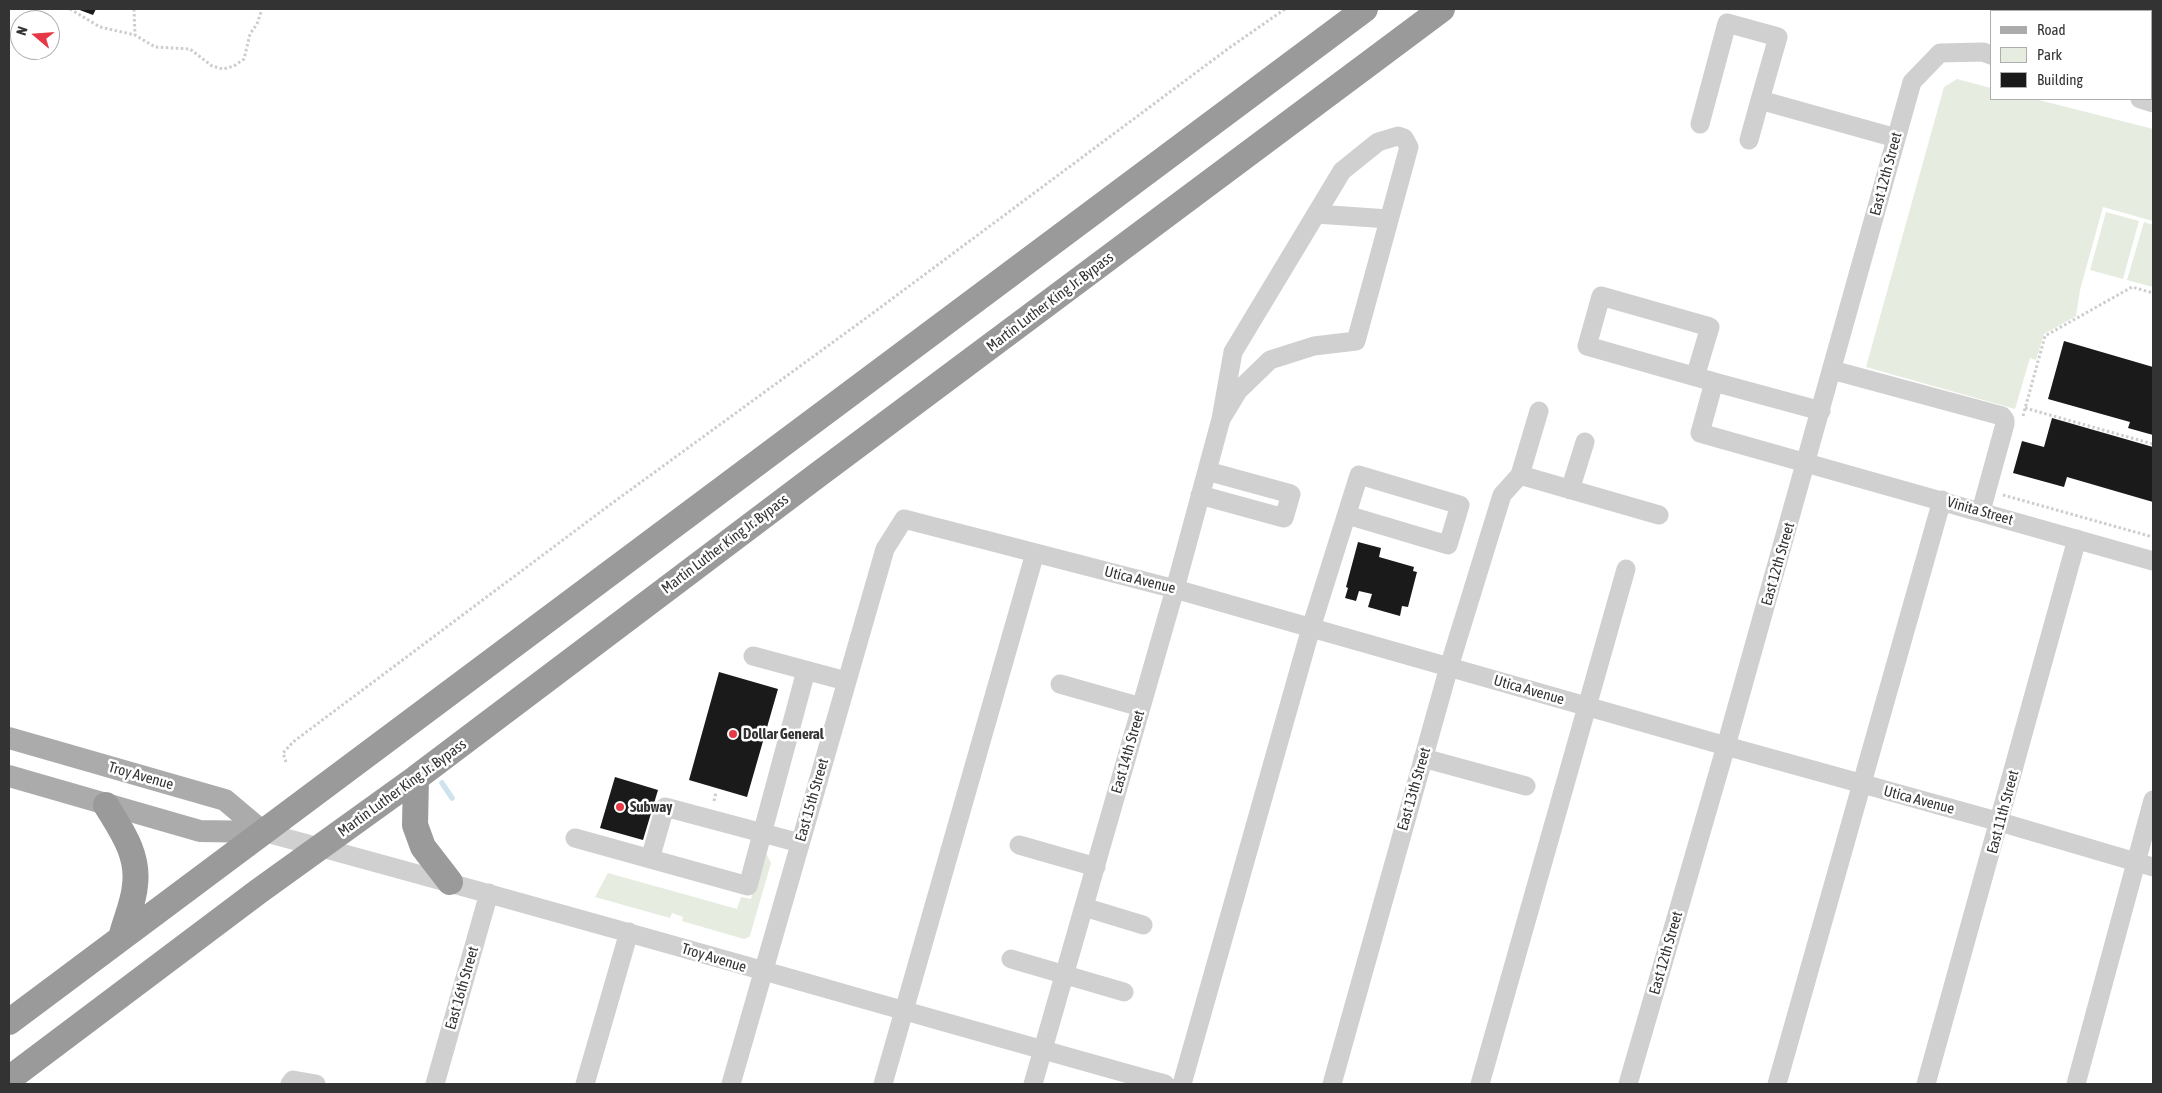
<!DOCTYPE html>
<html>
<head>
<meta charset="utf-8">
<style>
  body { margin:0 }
  #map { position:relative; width:2162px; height:1093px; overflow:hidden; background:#fff; font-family:"Asap Condensed",sans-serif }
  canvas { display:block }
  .frame { position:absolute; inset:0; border:10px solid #333; pointer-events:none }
  .legend { position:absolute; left:1990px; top:10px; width:162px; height:90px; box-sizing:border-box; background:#fff; border:1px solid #adadad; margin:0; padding:6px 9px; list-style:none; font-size:15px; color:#333 }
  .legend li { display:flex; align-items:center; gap:10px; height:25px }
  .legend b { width:25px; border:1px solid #adadad }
  .north { position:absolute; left:10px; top:10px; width:50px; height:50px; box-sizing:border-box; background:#fff; border:1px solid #adadad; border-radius:50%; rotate:288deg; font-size:14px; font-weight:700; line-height:20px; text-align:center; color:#333 }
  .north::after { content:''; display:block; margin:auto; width:18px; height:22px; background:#e63946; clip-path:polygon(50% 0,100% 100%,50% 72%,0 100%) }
</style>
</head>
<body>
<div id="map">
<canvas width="2162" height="1093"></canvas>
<div class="frame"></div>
<ul class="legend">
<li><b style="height:6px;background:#ababab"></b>Road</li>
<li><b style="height:14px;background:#e6ecdf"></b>Park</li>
<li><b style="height:14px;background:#1a1a1a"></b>Building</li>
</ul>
<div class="north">N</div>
</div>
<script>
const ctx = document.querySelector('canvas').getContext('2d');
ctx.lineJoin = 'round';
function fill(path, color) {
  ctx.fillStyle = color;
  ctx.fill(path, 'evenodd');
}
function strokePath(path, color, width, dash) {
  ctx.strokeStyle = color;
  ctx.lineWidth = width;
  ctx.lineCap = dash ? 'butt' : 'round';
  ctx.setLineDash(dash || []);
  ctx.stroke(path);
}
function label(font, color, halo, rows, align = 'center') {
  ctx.font = font + ' "Asap Condensed",sans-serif';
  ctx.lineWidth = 5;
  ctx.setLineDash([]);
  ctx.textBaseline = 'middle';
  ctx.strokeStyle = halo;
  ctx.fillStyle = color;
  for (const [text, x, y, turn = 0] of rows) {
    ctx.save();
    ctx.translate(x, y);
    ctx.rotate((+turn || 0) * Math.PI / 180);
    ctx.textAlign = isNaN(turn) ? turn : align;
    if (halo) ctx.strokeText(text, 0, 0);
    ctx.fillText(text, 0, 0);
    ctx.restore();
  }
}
const green = new Path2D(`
  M1957,79L1991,88V99H2035L2153,129V221L2103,207L2080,290L2076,316L2044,334L2036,360L2030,358L2015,409L1866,367L1944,87Z
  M2106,212L2139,221L2123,279L2090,270Z
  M2144,222L2153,225V287L2127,280Z
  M765,851L771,863L751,932L749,937L744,939L682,921L683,917L672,913L670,918L595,897L608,873L737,909L741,897L751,899Z`);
const stream = new Path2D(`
  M442,783L452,798`);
const building = new Path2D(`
  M77,9H96L93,15Z
  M2064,341L2153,367V435L2128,428L2130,422L2048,399Z
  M2052,418L2153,447V502L2067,477L2064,487L2013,473L2022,441L2044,447Z
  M1358,542L1381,548L1379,557L1414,567L1413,571L1417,572L1408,607L1402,606L1400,616L1368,607L1372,594L1359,591L1356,601L1345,598L1348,588L1346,587Z
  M719,672L778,689L747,797L689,780Z
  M615,777L658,790L643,840L600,828Z`);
const path = new Path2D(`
  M70,9L100,27L135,35L155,47L190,49L212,66L223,69L234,66L244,59L250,34L257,24L262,9
  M134,9L135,35
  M2025,408L2153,444
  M2023,416L2045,336L2132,287L2153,293
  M2003,495L2153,537
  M286,762L283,753L293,742L611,504L873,313L1229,48L1285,9
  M714,801L716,792`);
const minor = new Path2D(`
  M2151,30L2153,29
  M2140,99L2153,103
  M1700,124L1727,23L1778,37L1760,100L1896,138
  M1749,140L1760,100
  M1316,214L1389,219
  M1832,370L2002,416L2005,420V424L1981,511
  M1695,377L1710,327L1601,296L1587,346L1714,382
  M1821,411L1714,382L1700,433L2153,561
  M1520,475L1659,515
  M1570,490L1585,442
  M1200,495L1284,518L1291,494L1207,471
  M753,656L846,681
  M1060,684L1141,707
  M1423,758L1526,786
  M263,832C565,913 864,1000 1165,1084
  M575,838L748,886L806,671
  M1019,845L1096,867
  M650,859L665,807L800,843
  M1084,907L1143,925
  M1011,959L1124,992
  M290,1084L293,1080L316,1084
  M435,1084L489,893
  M585,1084L629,932
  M731,1084L885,549L904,519L1175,589L1726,746L2000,822L2153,867
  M883,1084L1035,553
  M1033,1084L1175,589L1221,419L1233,352L1342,171L1378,142L1398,136L1404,138L1409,147L1356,341L1314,346L1270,360L1238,391L1221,419
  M1182,1084L1311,628L1359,475L1460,505L1448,545L1347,515
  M1332,1084L1449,667L1502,495L1520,475L1539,411
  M1480,1084L1626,569
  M1628,1084L1726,746L1912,82L1940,53L1983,52L1991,55
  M1777,1084L1942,500
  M1926,1084L2077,539
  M2076,1084L2153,800`);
const major = new Path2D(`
  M9,738L225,800L263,832
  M9,776L200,831L263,832`);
const highway = new Path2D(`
  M416,778L415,825L423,847L450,882
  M106,805C121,830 139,854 135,885C134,902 125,921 121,938
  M9,1022L1365,9
  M9,1079L259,891L416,778L815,477L1442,9`);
const markers = [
  [733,734,5,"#e63946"],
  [620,807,5,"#e63946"]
];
const streetNames = [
  ["East 12th Street",1886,174,-75],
  ["Martin Luther King Jr. Bypass",1050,302,-37],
  ["Vinita Street",1980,511,16],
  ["Martin Luther King Jr. Bypass",725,544,-37],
  ["East 12th Street",1778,564,-74],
  ["Utica Avenue",1140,580,14],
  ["Utica Avenue",1529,690,16],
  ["East 14th Street",1128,752,-74],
  ["Troy Avenue",141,776,16],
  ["Martin Luther King Jr. Bypass",402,788,-36],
  ["East 13th Street",1414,789,-74],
  ["East 15th Street",812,800,-74],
  ["Utica Avenue",1919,800,15],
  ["East 11th Street",2003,812,-75],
  ["East 12th Street",1666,953,-74],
  ["Troy Avenue",714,958,17],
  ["East 16th Street",462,988,-74]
];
const poiNames = [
  ["Dollar General",743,734],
  ["Subway",630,807]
];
fill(green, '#e6ecdf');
strokePath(stream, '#cfe2ee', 5.5);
fill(building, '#1a1a1a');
strokePath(path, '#cdcdcd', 3, [2.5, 2.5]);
strokePath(minor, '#d0d0d0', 19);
strokePath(major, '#ababab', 22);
strokePath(highway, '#9a9a9a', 26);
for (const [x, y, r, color] of markers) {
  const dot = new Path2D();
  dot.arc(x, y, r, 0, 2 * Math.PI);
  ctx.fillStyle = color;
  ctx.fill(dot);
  strokePath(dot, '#fff', 2);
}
label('15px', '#333', '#fff', streetNames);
label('bold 15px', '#333', '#fff', poiNames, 'left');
</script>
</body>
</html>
